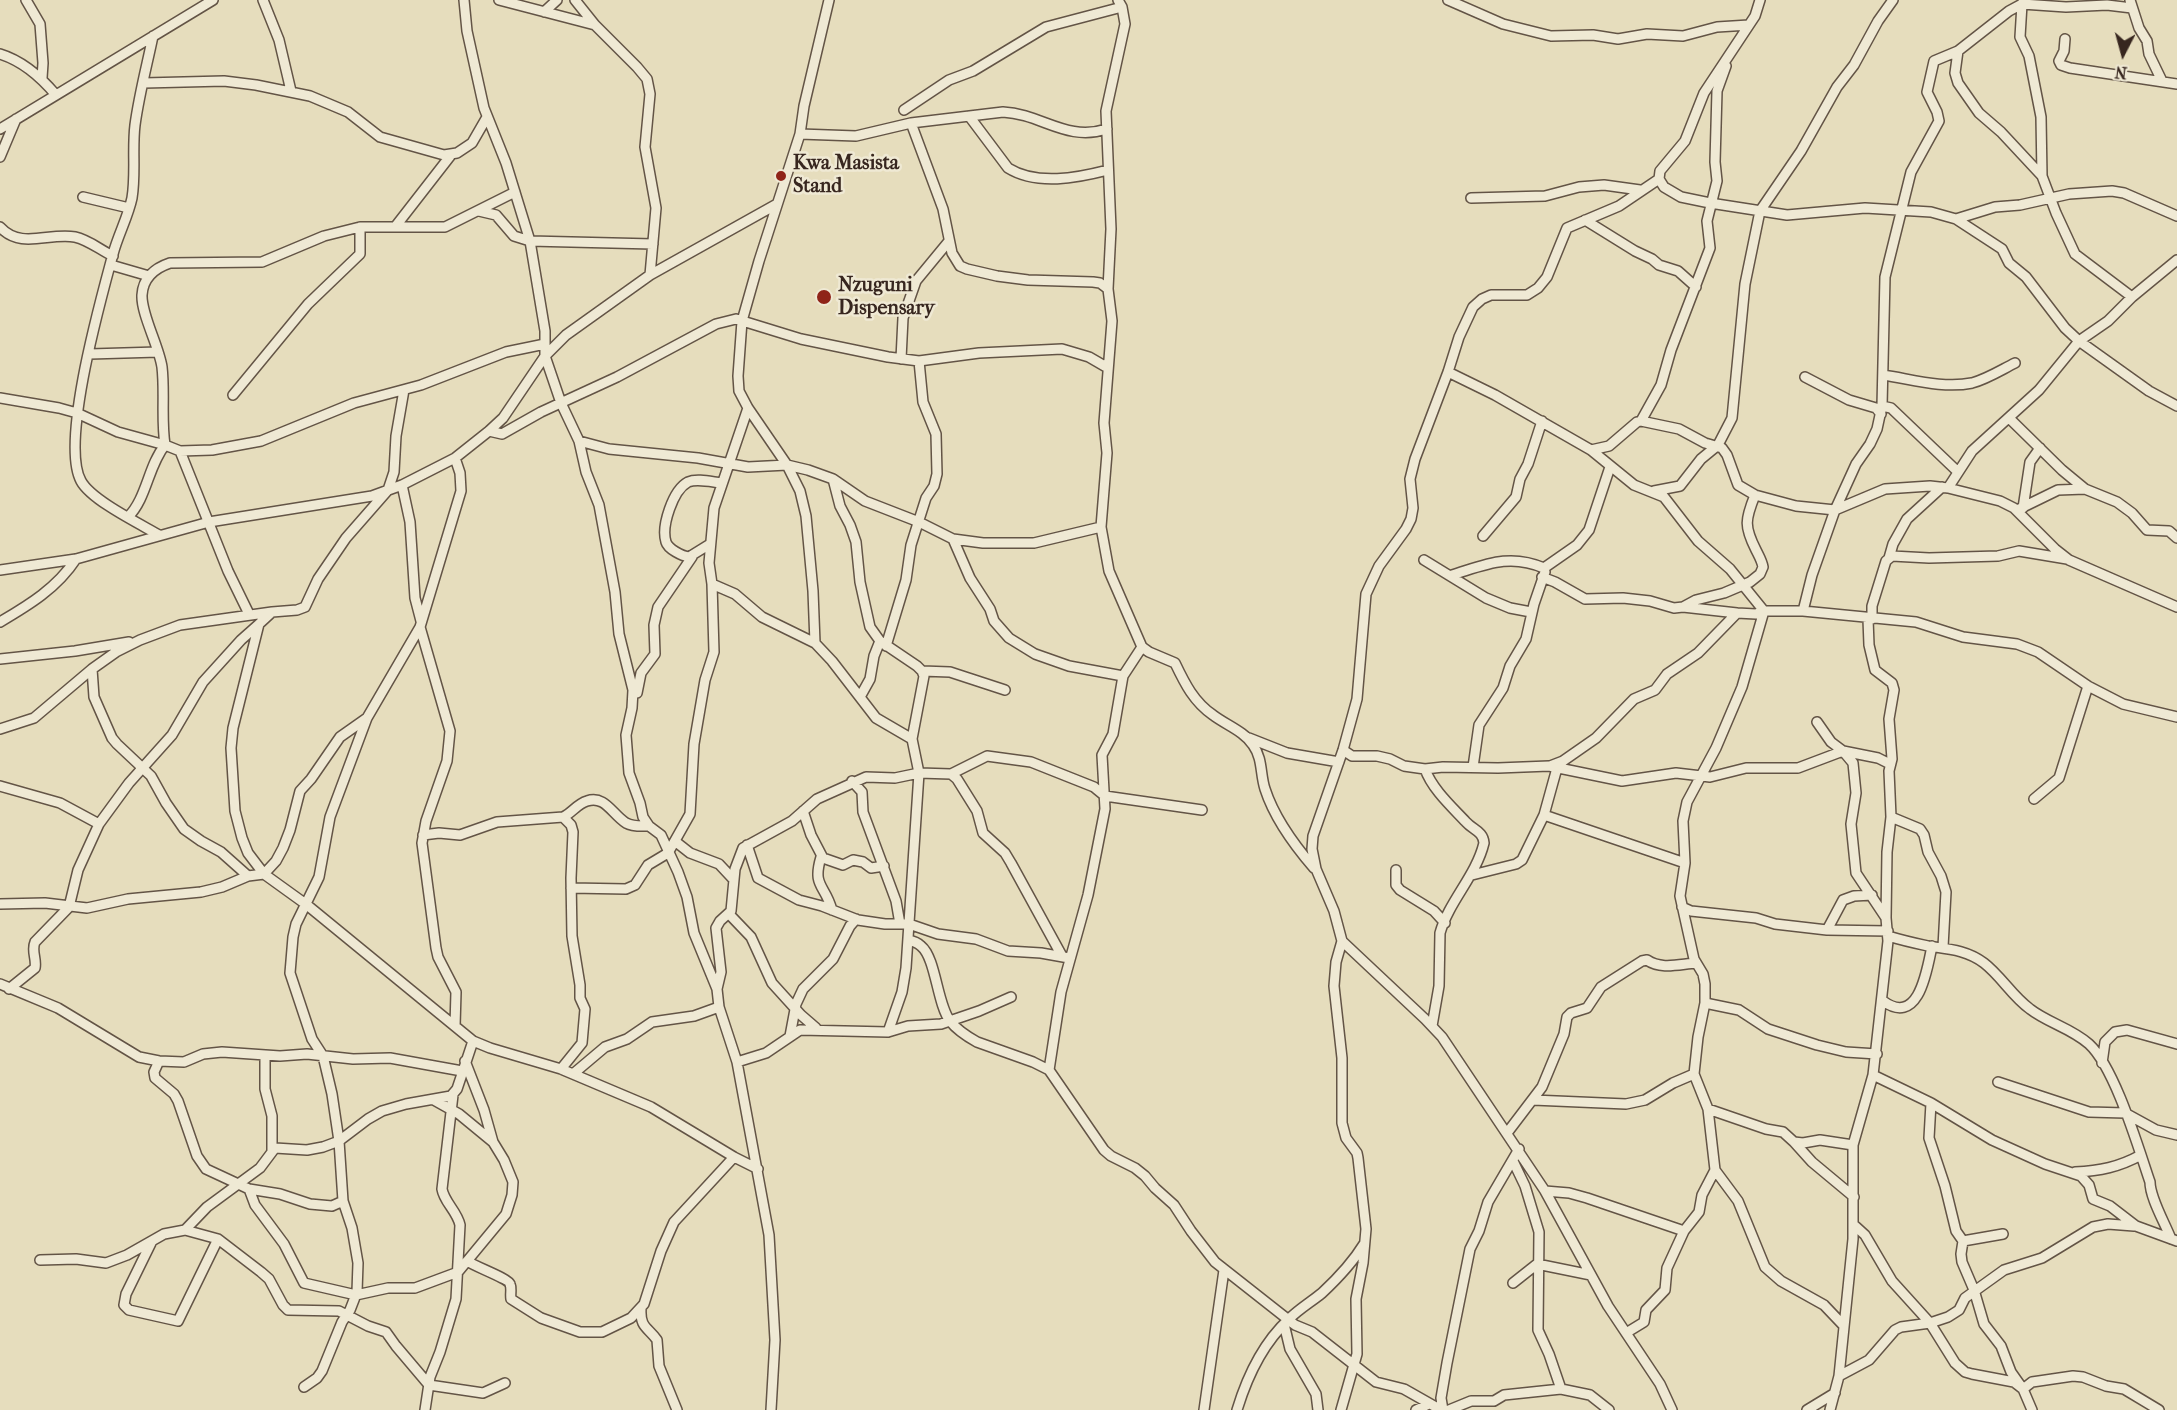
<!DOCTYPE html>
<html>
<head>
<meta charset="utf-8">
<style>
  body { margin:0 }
  #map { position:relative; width:2177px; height:1410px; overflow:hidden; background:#e6ddbd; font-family:"IM FELL French Canon",serif }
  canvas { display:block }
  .north { position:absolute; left:2093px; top:24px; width:60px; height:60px; -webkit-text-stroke:4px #efe9d4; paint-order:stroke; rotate:186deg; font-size:16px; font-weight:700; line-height:24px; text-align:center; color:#37261f }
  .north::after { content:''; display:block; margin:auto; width:21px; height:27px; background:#37261f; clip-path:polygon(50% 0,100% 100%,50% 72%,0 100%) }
</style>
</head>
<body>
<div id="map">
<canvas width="2177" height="1410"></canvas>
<div class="north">N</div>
</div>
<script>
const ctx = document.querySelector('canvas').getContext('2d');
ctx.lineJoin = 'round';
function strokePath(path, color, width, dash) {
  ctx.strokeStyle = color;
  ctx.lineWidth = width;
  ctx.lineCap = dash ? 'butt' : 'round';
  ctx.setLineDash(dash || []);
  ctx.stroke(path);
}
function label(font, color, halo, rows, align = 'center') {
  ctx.font = font + ' "IM FELL French Canon",serif';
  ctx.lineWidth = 5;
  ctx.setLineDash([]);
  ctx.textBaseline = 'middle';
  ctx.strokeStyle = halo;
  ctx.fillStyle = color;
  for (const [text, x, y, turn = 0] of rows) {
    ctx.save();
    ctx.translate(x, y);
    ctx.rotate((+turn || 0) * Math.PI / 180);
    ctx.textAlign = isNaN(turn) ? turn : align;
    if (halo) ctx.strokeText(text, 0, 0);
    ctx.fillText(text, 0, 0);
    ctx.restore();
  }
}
const minor = new Path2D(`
  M26,0L40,24L43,63L42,78
  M263,0L279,40L291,91
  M464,0L467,31L484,108L506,163L530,241L545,331V356L561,403L579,441L586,472L599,505L615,592L619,634L633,690L632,708L626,735L629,773L640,803L643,817L649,826L661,835L678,872L687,897L694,933L717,989L719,1007L737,1062L769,1235L775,1340L771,1410
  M499,0L595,25L637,67L647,79L650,94L645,147L656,208L650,275
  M575,0L595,25
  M829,0L804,106L800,134L759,261L742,321L738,376L739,391L748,408L787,465L808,470L833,479L840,506L850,525L856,542L860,582L870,627L880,641L917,666L922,671L924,676L912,739L919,773L906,968L902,992L888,1032
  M1118,0L1122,7L1125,24L1106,111L1111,229L1108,289L1112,321L1104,423L1107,453L1101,527L1109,571L1142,647L1149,652L1175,663C1185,684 1194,702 1213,715C1226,725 1244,731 1253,745C1263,759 1260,774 1265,789C1274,817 1295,846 1314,868
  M1448,0L1503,24L1551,36L1593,35L1618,39L1647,34L1683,36L1717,27L1749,25
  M1760,0L1755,16L1704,93L1685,141L1660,171L1659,179L1664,187L1681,197L1710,203L1787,215L1865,208L1931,212L1956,219L2002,249L2009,263L2026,277L2065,328L2079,341L2149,391L2177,406
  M2130,0L2139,28L2147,41L2149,54L2162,81
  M544,12L557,0
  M153,36C147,65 139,95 135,125C132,149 136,174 132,198C128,217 118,235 113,254C101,299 60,443 81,481C91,500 140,524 159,535
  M2065,39L2064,51L2059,61L2061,65L2070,68L2177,84
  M1958,51L1955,73L1958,83L1979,113L2001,132L2042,176L2056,213L2075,254L2132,297
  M0,54C23,61 40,76 56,95
  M144,83L224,81L256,85L310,96L348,112L380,137L444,155L457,153L472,143L487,117
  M904,110L949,80L973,71L1046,27L1122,7
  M969,116L1008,168C1037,186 1077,178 1108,170
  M911,123L943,209L952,253L960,266L967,269L997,276L1028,280L1093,282L1100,283L1108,289
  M0,129L213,0
  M800,134L856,136L911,123L1003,112C1042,114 1066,142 1107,129
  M0,157L16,119
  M2042,176L2041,117L2029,56L2020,37L2022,4L2066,7L2107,5L2132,8
  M1659,179L1619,206L1567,228L1547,277L1538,288L1527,295H1491L1482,299L1473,307L1459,337L1448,372L1415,459L1410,479L1413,508L1411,519L1406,529L1379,566L1366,594L1357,699L1343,750L1313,836L1312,849L1316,869L1334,911L1342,941L1425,1019L1442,1037L1545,1191L1608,1306L1660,1384L1672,1410
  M83,197L129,208
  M1471,198L1545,196L1579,187L1604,185L1640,190
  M479,211L496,215L514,236L530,241L653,244
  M1956,219L1995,207L2020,205L2069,194L2112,191L2124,193L2177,216
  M1585,220L1635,251L1652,259L1659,265L1678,271L1696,287
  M0,227C21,250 49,232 75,237C89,240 100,250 113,256
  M395,227L451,155
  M111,265L149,276
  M90,354L158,352
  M901,359L903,318L916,281L949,241
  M1448,372L1495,395L1591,450L1634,485L1664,497L1698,541L1730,569L1764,611H1803L1916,622L1963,637L2017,644L2038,652L2088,686L2123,704L2177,717
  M1883,375C1911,379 1943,389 1972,383C1987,379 2001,370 2015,363
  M1805,377L1849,400L1876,408L1881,414
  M404,390L396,436L394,472L388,490L346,538L318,579L305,607L297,610L272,612L259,624L233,728L231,748L235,811L242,838L248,853L264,874L307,905L473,1041L490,1048L561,1069L651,1107L734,1157L758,1169
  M233,395L308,304L360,254V227
  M0,398L59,408L77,413L118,432L165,445C148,466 147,498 128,517
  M1882,406L1891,408L1958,472
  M2009,418L2062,470L2085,489L2117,502L2132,513L2147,530L2169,531L2177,538
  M1641,421L1661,385L1671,350L1710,248L1707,221L1717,181L1715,162L1717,91L1726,66
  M489,431L502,434L541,412L617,377L716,324L736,319L801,339L888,357L919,361L979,353L1062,349L1089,357L1108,368
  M579,441L609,449L698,458L748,467L787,465L800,491L806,516L813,591L815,643
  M1591,450L1609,446L1637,422L1641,421L1679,429L1705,443L1722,448L1727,455L1738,485L1755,495L1796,506L1835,510L1856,464L1870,444L1877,429L1882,406L1885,277L1911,172L1939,121L1937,112L1927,92L1934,61L1958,51L2009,11L2022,4L2024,0
  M180,451L212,450L261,441L354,403L421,385L506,352L545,344
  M833,479L865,501L919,522L953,539L983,543H1034L1101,527
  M402,485L410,522L415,598L421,621
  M1948,488L1972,451L2039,390L2079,341L2108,321L2132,297L2177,260
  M1654,491L1680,486L1701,459L1718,445L1732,418L1745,284L1760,211L1801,151L1837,87L1854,65L1878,21L1893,0
  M2023,508L2030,462L2040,448
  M2017,510L2058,490L2085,489
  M1483,536L1516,497L1520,479L1528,464L1542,421
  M953,539L970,578L990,609L994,621L1009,638L1035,654L1069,666L1123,676
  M710,544L689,557C682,556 668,549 666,542C661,526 673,490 688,482C697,478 712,482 721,483
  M1889,558L1893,544L1907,519L1942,487
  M1424,560L1486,598L1510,608L1531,612
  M1544,568L1577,545L1589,530L1610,467
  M0,570L76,559L209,522L372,496L402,485L455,458L489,431L503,418L545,356L566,335L650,275L777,204
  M1452,575C1485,565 1509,553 1544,568L1545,572L1534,604L1526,639L1510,666L1503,688L1479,725L1473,767
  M1542,577L1555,582L1585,599L1623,598L1650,601L1674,608L1683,607L1696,600L1724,593L1750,582L1760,574L1763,567C1762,561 1759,556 1756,550C1744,526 1745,520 1755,495
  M712,584L735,594L762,617L815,643L832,661L876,718L912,739
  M1683,607L1737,613
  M1803,611L1812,575L1835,510L1885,489L1930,486L1948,488L2000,501L2014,508L2055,549L2069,560L2177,607
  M249,614L228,571L180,451L165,445C161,419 165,393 162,367C159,346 141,314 142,295C143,278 155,268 170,263L262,262L324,236L360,227H445L515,192
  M1868,619L1869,645L1875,670L1892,683L1894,690L1889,719L1892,759L1889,771L1891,817L1887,852L1886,918L1888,941L1873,1075L1931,1103L1992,1140L2045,1164L2081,1176L2089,1185L2093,1199L2110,1206L2136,1226L2177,1241
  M1872,619V606L1886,561L1892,556L1929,558L1998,556L2019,551L2067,559
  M0,622C29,605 57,588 76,559
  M420,627L450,731L447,761L426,821L422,843L436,948L438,957L456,992L455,1026
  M886,646L906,580L911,545L926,498L934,486L937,474L936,434L923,402L919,361
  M0,659L75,651L129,642
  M92,669L94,697L112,738L117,744L151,776L166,803L184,829L201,841L221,852L248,876
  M922,671L950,672L1005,690
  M637,693L641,673L655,654L654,625L658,607L692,557
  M860,697L870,679L874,656L880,641
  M1817,722L1831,742L1843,751L1853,763L1856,793L1851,824L1856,873L1886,918
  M0,729L34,718L92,669L116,652L140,640L180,625L272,612
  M1249,738L1287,753L1339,762
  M1343,750L1352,756H1377L1390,759L1404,766L1425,769L1443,767L1498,768L1549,766L1622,781L1676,773L1710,777L1746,768H1798L1843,751L1878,758L1890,764
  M1550,766L1563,761L1596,738L1634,699L1655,690L1667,674L1698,653L1737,613L1756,614L1764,611
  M1425,769C1432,789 1452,807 1466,822C1473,830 1483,831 1484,843C1476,876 1449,901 1440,933L1439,986L1432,1026
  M951,774L957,779L977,811L983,833L1005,853L1011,863L1062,956
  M852,781L862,792L863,812L896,901L900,924
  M0,786L60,803L99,824
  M2034,799L2059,778L2088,686
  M803,811L811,835L823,858L843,865L853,860L863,862L871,868L884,866
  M1544,815L1685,863
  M1891,817L1920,829L1924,835L1928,852L1941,876L1946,892L1943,947
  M423,835L439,833L460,835L497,822L563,817C572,813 577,804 587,801C605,795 612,814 626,823C633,827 641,826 649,826
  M676,842L690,853L719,864L733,879
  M747,845L758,878L799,900L822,906L858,920L885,924H909L938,934L976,939L1008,951L1041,953L1069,958
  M821,857C812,887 825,884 832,910
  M1396,870V885L1400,890L1434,911L1445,923
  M1472,875L1516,864L1522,860L1544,815L1557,768
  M571,888L626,889L635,885L648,865L668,853L690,814L694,744L705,680L714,652L712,584L709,563L714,508L748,408
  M0,904L45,903L87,908L128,899L201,892L222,887L248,876L264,874L276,861L283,848L290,830L300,791L311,779L340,737L367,718
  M1682,907L1691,911L1756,918L1775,924L1827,930L1888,931
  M729,914L751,937L772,983L801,1015L816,1028
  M1827,930L1843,900L1854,896L1872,895
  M1888,936C1901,940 1914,943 1928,946C1948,949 1967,950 1984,963C2001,976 2012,996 2030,1009C2048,1023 2071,1028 2089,1044C2115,1068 2138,1147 2150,1182C2150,1198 2165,1223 2171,1239
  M908,940C913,941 917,942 921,946C936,958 937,1004 950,1021C957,1030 968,1037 977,1042L1033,1062L1049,1070L1104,1150L1111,1156L1135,1168L1145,1176L1155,1188L1174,1205L1191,1231L1215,1262L1295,1325L1312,1332L1376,1382L1404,1389L1441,1410
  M0,984L58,1008L139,1057L159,1061L184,1062L203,1054L222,1052L280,1056L307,1054L353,1059L390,1058L462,1071
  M9,989L35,968C37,959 31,951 35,942L69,907L78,870L99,824L129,783L172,735L203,682L241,640L259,624
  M717,989L721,972L716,928L720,921L731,911L735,869L743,848L792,821L817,799L866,777L895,778L919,773L951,774L987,756L1031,762L1094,787L1105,796L1202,810
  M1883,1001C1919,1027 1927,970 1932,946
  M1705,1003L1739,1010L1768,1029L1817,1045L1846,1052L1877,1054
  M790,1036L796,1004L803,989L833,959L850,926L856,919
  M265,1055V1089L272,1116V1150
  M159,1061L154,1072L155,1078L174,1094L178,1101L197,1156L206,1169L249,1189L280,1194L310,1204L332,1206L343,1201
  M737,1062L766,1053L800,1030L888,1032L908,1026L941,1024L979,1011L1011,997
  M2102,1063L2105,1042L2115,1032L2127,1030L2177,1044
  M561,1069L582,1043L585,1009L580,998V985L572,936L571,878L573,832L571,825L563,817
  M1049,1070L1061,992L1088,895L1105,809L1102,755L1113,734L1123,676L1142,647
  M573,1074L605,1047L627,1039L652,1022L694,1016L719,1007
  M1998,1082L2089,1112L2125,1113L2156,1130L2177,1135
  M434,1100L459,1114L493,1142
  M1533,1100L1626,1104L1645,1100L1673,1083L1694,1074L1698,1037L1705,1003V984L1703,974L1694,959L1680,896L1685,863L1683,821L1687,802L1716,748L1742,687L1764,611
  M1931,1103L1929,1138L1945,1186L1956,1231L1963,1241L1961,1254L1962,1262L1974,1290L1984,1324L2001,1346L2011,1372L2023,1389L2032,1382L2039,1381L2073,1376L2083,1377L2106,1386L2124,1389L2159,1410
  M1708,1109L1766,1129L1783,1132L1794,1142L1803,1143L1820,1140L1853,1145
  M1507,1133L1542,1087L1564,1034L1567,1017L1571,1013L1587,1008L1601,987L1642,961L1647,960C1661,970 1680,964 1696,963
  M1794,1142L1812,1162L1854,1197
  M1513,1161L1525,1186L1539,1232L1538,1330L1549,1354L1561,1389
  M1715,1170L1738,1201L1765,1267L1781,1281L1824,1305L1844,1326
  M2075,1172C2100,1171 2119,1167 2141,1155
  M249,1189L255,1205L284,1244L304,1283L356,1295L388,1288H415L458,1272L506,1214L512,1195L513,1182L504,1160L493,1142L484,1110L465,1061
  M1545,1191L1569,1193L1587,1198L1684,1231L1667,1268L1665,1290L1646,1310L1644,1322L1626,1333
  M1854,1225L1865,1235L1892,1281L1930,1323L1955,1363L1965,1372L1972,1374L2014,1382L2023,1389L2032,1410
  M185,1230L218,1239L261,1272L269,1279L283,1305L288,1310L339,1311L368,1326L386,1332L396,1346L429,1385L483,1393L505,1383
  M1684,1231L1699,1212L1702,1195L1715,1170L1708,1109L1694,1074
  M152,1241L126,1294L124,1305L129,1310L178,1321L218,1239
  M1963,1241L2003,1234
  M40,1260L76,1259L106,1263L127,1255L164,1234L185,1230L207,1207L260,1168L275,1148L307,1150L323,1147L339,1141L368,1119L382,1111L406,1104L451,1096L457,1089L473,1041
  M467,1261C476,1267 509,1279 510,1284C512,1289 510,1294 511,1299L541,1318L580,1332H602L631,1318L644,1304L661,1251L674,1222L734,1157
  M1513,1283L1537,1264L1591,1275
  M641,1309C640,1328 648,1327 657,1340L659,1366L677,1410
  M1284,1324L1290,1349L1316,1394L1318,1410
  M1839,1376L1869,1360L1895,1330L1901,1327L1930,1323L1948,1317L1959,1310L1965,1298L2004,1270L2042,1258L2093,1227L2108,1224L2134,1226
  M304,1387L317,1378L322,1371L342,1322L350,1310L357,1292L358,1263L352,1228L343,1201L339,1141L332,1094L323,1056L312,1039L290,973L293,937L296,924L319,877L330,817L367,718L420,627L461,491L460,473L455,458
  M425,1410L430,1377L440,1352L456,1299L460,1225C457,1211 444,1202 442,1189L453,1095
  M1204,1410L1224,1270
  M1237,1410C1247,1377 1263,1343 1289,1319C1299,1309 1311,1302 1322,1293C1337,1279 1353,1262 1364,1244
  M1341,1410L1357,1354L1356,1299L1363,1263L1366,1229L1358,1158L1357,1153L1346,1138L1342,1123V1058L1334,986L1336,962L1342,941
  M1416,1410L1429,1404
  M1443,1410L1441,1398L1447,1363L1470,1249L1479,1231L1488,1202L1519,1149
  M1449,1410L1471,1401H1494L1504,1395L1561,1389L1590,1395L1609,1410
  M1807,1410L1835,1393
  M1830,1410L1839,1376L1853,1239V1145L1873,1075`);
const markers = [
  [781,176,6,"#8f2418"],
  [824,297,8,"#8f2418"]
];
const poiNames = [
  ["Kwa Masista",793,164],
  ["Stand",793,187],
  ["Nzuguni",838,286],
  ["Dispensary",838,309]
];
strokePath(minor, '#635446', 12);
strokePath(minor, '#efe9d4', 9);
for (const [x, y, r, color] of markers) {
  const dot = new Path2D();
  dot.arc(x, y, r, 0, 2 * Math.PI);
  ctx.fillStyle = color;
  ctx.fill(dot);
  strokePath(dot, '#efe9d4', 2);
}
label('bold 20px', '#37261f', '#efe9d4', poiNames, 'left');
</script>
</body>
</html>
